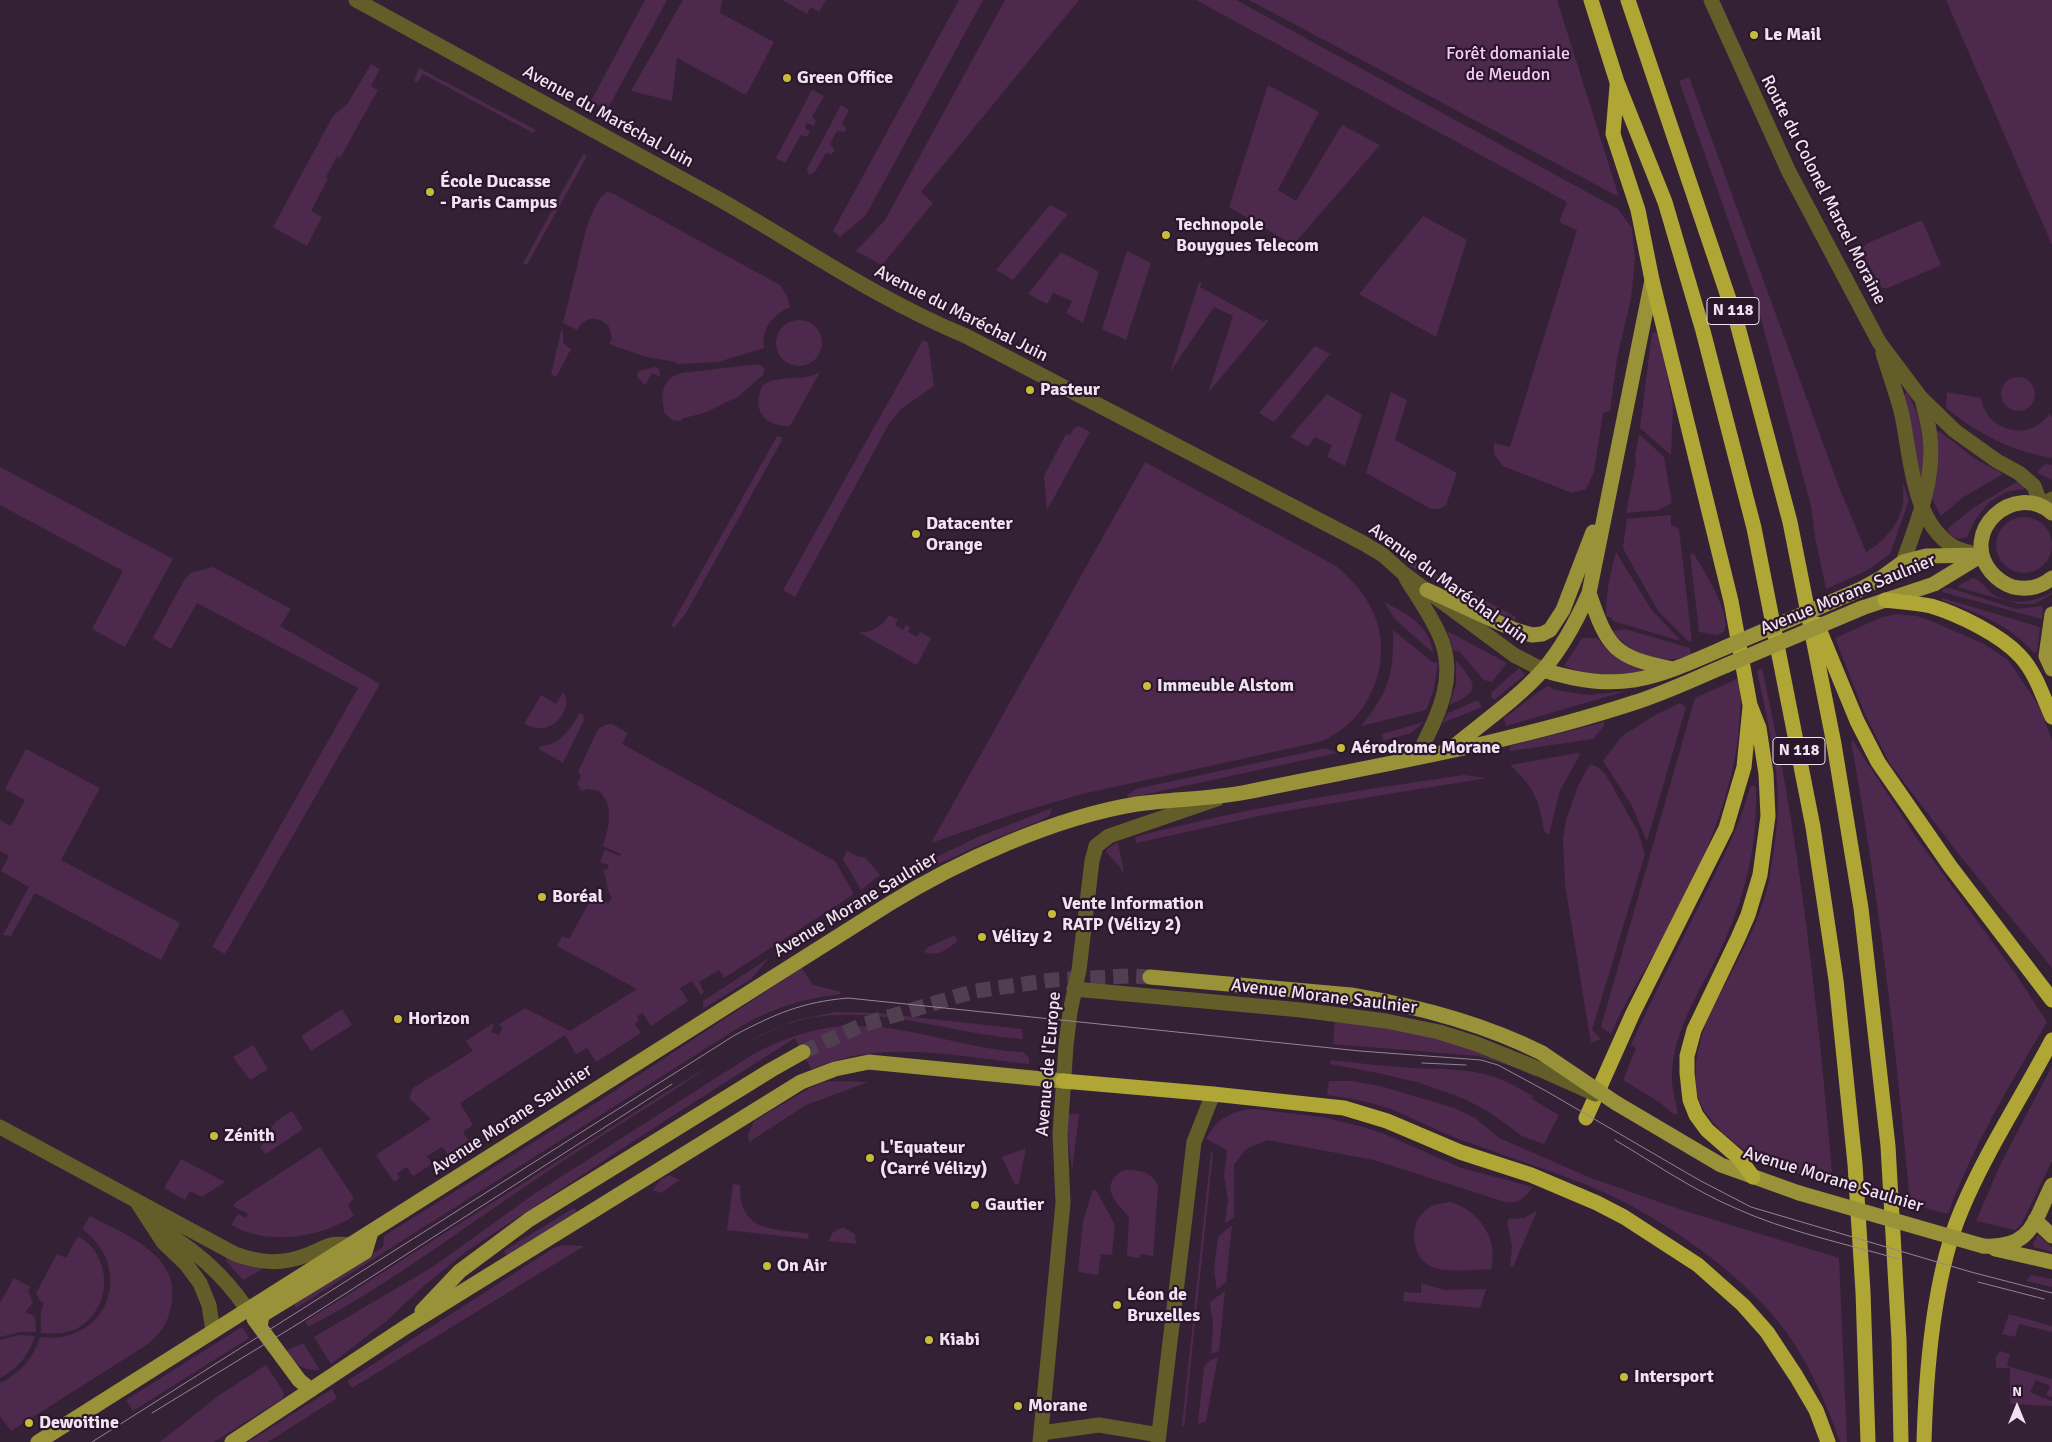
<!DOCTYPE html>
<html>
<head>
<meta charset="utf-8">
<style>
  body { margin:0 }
  #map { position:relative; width:2052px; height:1442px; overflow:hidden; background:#352135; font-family:Signika,sans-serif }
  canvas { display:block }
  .north { position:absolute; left:1992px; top:1382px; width:50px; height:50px; -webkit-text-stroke:4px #2b172b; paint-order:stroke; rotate:0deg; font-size:14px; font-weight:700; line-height:20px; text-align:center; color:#f0e2f0 }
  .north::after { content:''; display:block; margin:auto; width:18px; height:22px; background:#f0e2f0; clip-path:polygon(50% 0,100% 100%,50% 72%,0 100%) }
</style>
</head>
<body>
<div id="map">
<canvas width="2052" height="1442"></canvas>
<div class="north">N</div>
</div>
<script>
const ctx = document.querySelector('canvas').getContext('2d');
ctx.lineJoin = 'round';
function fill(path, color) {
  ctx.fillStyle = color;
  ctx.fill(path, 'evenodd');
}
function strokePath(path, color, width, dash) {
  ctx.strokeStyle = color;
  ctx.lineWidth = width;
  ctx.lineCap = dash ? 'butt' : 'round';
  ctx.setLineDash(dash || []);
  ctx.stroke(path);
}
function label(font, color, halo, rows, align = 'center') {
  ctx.font = font + ' Signika,sans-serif';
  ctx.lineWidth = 4.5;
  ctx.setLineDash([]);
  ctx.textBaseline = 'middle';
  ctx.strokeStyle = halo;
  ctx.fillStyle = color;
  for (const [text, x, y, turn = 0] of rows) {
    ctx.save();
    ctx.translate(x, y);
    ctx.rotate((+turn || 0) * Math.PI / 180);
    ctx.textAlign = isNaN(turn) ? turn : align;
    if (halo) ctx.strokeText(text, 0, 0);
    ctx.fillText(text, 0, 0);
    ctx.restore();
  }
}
const green = new Path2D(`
  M645,0H667L607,110L591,101Z
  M683,0H722L720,13L774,42L746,95L677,58L672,101L631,91Z
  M782,0H826L819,12L811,7L807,14Z
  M959,0H983L866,215L840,237L833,231Z
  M1005,0H1079L921,192L933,203L882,265L856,251L885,220Z
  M1196,0H1236L1618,209L1632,228L1635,258L1631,299L1617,358L1610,411L1603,413L1594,472L1586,489L1572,493L1503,466L1494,454V443L1510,447L1577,230L1559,222L1567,202Z
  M1249,0H1557L1619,197Z
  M1946,0H2052V245Z
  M371,64L380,69L371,86L378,90L340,158L337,156L326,177L328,179L311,211L322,217L307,246L273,227L333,116L348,103Z
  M419,68L536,130L533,133L423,74L418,82L414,81Z
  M1689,77L1839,487L1866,552C1881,544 1899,525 1902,507C1904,500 1903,491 1903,483L1909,500L1890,554L1868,570L1826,589L1815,537L1811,506L1755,296L1679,81Z
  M1268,85L1319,112L1278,190L1296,201L1342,125L1380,145L1293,245L1229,207Z
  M812,90L824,96L812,117L816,120L814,126L807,123L805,128L810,132L807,137L801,135L785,163L776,158Z
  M841,105L849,110L842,123L846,129L845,132L837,131L830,144L835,150L832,154L826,153L815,172L809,175L807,169Z
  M583,154L587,156L527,265L523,263Z
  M607,192L612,193L780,285L787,296L790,307C773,315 761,328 764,348L718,362L676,364V362L646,357L609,344L612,339L609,327C599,315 585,316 577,330L563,323L585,234C589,221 595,200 607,192Z
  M1050,205L1068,214L1013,280L996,270Z
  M1423,216L1467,240L1436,337L1359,294Z
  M1922,220L1941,265L1888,288H1882L1862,252V248L1868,243Z
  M1127,251L1151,263L1126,340L1102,329Z
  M1061,252L1099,272L1083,323L1066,313L1072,301L1053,293L1047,304L1028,294Z
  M1199,282L1202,283L1200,287L1264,322L1266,319L1269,320L1208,393L1233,316L1214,307L1170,372Z
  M776 343a23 23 0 1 1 46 0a23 23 0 1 1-46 0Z
  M561,331L563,332V343L571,349L556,377L551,374Z
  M1654,332L1659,335L1673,405L1671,455L1640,428L1652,333Z
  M923,340L928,343L934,386L901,409L890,422L795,597L783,590Z
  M1315,346L1330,354L1274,422L1259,413Z
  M759,364L764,368V374L734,400L733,399L707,412L681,419V421L672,420L665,414C660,396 661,378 682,373Z
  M655,367L659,369L660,377L652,373L645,385L638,378L637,374L639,371Z
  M820,372L790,426C765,427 750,409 763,385C781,373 802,383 820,372Z
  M2001 394a17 17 0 1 1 34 0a17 17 0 1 1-34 0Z
  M1391,392L1407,400L1395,440L1457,473L1446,505L1439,509H1431L1366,473Z
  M1907,392C1924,422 1925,445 1923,479H1919L1913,435L1903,395Z
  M1947,392L1981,398C1986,431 2029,443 2049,414L2052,417V458C2012,451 1978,434 1946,408Z
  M1327,394L1362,415L1345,466L1327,457L1332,445L1315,437L1308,447L1290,437Z
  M1079,426L1090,432L1047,510L1044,476L1066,434L1070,435L1074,428Z
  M1939,431L1974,458L2003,474L1962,498L1941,516L1931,497L1937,432Z
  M1639,434L1664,457L1672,503L1659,510L1626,513L1636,462L1635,456Z
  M777,436L783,438L686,613L674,628L671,626Z
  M1145,462L1336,566C1353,580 1365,594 1374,614C1395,663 1368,724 1319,742L1082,794L1017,813L931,843Z
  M2047,464L2052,465V480L2037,473L2043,465Z
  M0,467L173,559L125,647L92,629L123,571L0,505Z
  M2018,481L2024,487V489L2006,492L1988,503L1975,520L1967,537L1959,539L1952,536L1947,529L1973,508Z
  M1671,515V525L1679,529L1692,642L1688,641L1658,611L1625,552L1623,547L1627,519Z
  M1996 545a28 28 0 1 1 56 0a28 28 0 1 1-56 0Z
  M1616,552L1651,609L1681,641L1613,621L1612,618L1606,616C1606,593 1610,574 1616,552Z
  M1399,554L1516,617L1515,620L1494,611L1410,566L1398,556Z
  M1690,554H1694C1704,572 1732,613 1724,632L1716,635L1699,632Z
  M213,567L291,609L280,626L380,684L225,954L212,947L358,688L197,603L171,649L153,638L183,582L190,573Z
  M1972,578C1981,579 1985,589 1993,594C2011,606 2034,603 2052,592V594L2034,604H2019L1957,587Z
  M1950,588L2016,609L2043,606L2042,619L1942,592L1943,589Z
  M1942,598L2040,627L2037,652L2034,653C2011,625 1974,611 1941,600Z
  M1384,602C1405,613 1431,626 1433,653L1395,619Z
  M1897,614L1917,616L1931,621L1984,644L2008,660L2039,706L2052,740V968L1961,857L1890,764L1864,712L1835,638L1882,617Z
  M889,615L898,620L895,625L903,630L906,624L910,627L908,632L917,637L920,632L931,638L917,665L858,632C872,634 882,626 889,615Z
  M1625,629L1690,648L1691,654C1663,668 1630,654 1612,631Z
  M1393,630L1432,662L1438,663L1434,689L1426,710L1361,726C1389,692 1394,674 1393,630Z
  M1447,631L1507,663L1492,682L1484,680L1459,651H1454Z
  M1582,638H1597C1610,654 1625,666 1645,669V672C1617,676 1591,676 1564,666Z
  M1456,660C1474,683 1484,690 1451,704L1450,703L1456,685Z
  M1519,668L1525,675L1494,700L1491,697L1492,692Z
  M1762,668C1800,837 1818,1010 1833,1182C1817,1178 1800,1175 1785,1170C1754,1160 1711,1131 1699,1100C1691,1075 1698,1042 1708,1019C1729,973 1759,929 1769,880C1773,857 1777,832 1778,809C1779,764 1766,715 1757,671Z
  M1737,679C1743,692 1740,710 1739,724C1736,784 1706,857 1678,911C1657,953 1629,991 1611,1034L1601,1027L1695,698Z
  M1548,686L1556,690L1588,695L1626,691L1506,726L1504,718C1513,712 1542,688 1548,686Z
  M563,692C573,704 559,726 544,728C537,729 531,727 524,724L541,695L556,704Z
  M1478,700L1482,707L1442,723L1448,713Z
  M1680,703L1686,707L1647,841L1631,804L1603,761L1622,736L1657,714Z
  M579,714H583L584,720L563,763L539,749L540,746C560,746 570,729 579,714Z
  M1424,722L1411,733L1383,741L1382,734Z
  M1604,722V726L1593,739L1510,751V746Z
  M612,724L628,733L622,744L835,861L854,894L724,978L719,970L699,982L704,992L701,995L692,981L680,988L688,1001L651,1026L643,1013L637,1016L639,1020L635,1024L641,1033L596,1062L587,1048L576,1054L565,1035L460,1103L473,1125L463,1132L469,1141L448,1154L442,1147L427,1156L432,1164L413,1176L407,1167L397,1173L400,1178L394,1182L376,1155L431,1119L409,1098L413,1088L473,1051L466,1041L493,1023L494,1024L491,1032L499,1035L503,1027L498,1025L525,1008L570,1031L637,989L557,946L562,936L569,939L597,888L601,891V896L608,904L612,898C605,887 607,879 603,869L607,870L609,865L600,862L605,850L620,856L621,854L603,846C609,827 615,806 599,791L588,789L582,791L577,784L581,776L578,772L598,729L605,725Z
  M1851,741H1853L1914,834L2015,973L2047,1022C2010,1084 1973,1146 1948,1214L1910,1204C1896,1049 1879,894 1851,741Z
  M1326,748L1337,753L1129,798L1127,795L1136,789Z
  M26,749L100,788L61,860L180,923L161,960L35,893L11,936L3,935L29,887L1,871L9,856L0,851V820L11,826L25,800L5,789Z
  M1578,753L1580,755L1560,790L1549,835L1544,832C1540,801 1534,787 1510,765Z
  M1590,764L1598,767L1605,773L1638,832L1645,854L1592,1030L1601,1039L1591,1043L1565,885L1563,838L1566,820L1578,786Z
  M1464,775L1487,778L1273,813L1136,843L1135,837C1243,808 1354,791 1464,775Z
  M1754,785L1756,788C1757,841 1749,881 1729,930C1710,979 1670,1026 1672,1082C1673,1093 1676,1103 1678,1113L1675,1115L1659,1102L1623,1080L1636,1048L1631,1045C1653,996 1678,948 1702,900C1720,863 1740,827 1750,787Z
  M1052,808L1049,816L1042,820L984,843L934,866L920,865L978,837Z
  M1118,842L1124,875L1119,866L1106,852L1107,849Z
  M847,851L859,857H865L880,875L861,890L843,859Z
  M953,936L956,937L957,941C948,950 936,957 924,952L928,947Z
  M769,958L751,979L703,1009V1001Z
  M802,968L813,985L841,992L840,994C798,1000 775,1007 738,1028L296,1308L294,1304L383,1247L384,1236L602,1099Z
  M342,1009L352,1025L311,1051L301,1036Z
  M836,1012L878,1013L1022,1029L1023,1039C952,1034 886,1007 815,1017C766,1024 706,1069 665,1096C616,1127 566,1158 519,1191C449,1238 383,1288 308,1327L305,1322L668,1091L760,1035L796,1020Z
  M1335,1019L1364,1023L1448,1041L1537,1074L1535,1077L1516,1068L1478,1056L1333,1044Z
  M841,1026C856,1026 872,1026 887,1028C933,1034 976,1050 1023,1052L1029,1058V1064C979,1059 924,1048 875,1053C852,1055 832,1061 811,1069L795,1038L652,1129L467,1251L425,1285L384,1323L331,1364L314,1337L434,1266L534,1194L755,1053C783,1039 810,1029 841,1026Z
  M253,1045L268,1069L250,1080L233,1057Z
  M1331,1060C1358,1063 1384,1066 1411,1068C1441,1069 1474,1068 1502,1080C1513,1084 1523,1091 1533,1096L1532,1099L1559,1115L1544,1144L1522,1136L1489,1112L1465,1099L1420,1083L1383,1074L1330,1064Z
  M2052,1066V1161L2021,1225L2015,1230L1976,1221L2001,1163Z
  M838,1081L868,1082L806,1105L749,1142L748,1135L754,1121L810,1088L824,1082Z
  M1329,1081H1351L1384,1087L1454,1108L1475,1118L1499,1138L1591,1178L1682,1210L1839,1258L1847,1442H1840C1825,1400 1808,1360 1781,1325C1736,1268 1654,1212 1587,1185C1549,1170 1511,1158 1473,1144C1445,1135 1420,1121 1393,1110C1372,1102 1349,1098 1327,1095Z
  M1254,1109L1322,1117L1363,1127L1382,1133L1462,1168L1533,1187C1524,1198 1520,1204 1505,1202L1374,1160L1267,1140L1246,1149L1234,1165V1217L1225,1223L1228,1200L1224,1176L1227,1150L1206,1139C1216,1119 1232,1110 1254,1109Z
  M292,1111L303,1129L266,1154L260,1148L275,1122Z
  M1068,1114H1079L1072,1170L1067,1129Z
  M320,1147L354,1198L348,1205L354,1216C320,1238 268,1246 231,1225L238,1214L246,1218L248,1214L233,1206L236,1202Z
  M1026,1148L1019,1183L1015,1185L1002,1157Z
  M1211,1152L1213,1153L1184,1427L1182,1425Z
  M181,1159L225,1182L202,1197L190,1191L185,1200L164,1188Z
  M1126,1170C1141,1170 1152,1172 1158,1186L1153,1256L1141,1254L1140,1258L1127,1256L1129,1218C1124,1210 1115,1203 1112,1195C1107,1183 1116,1172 1126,1170Z
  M669,1175L680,1180L661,1193L653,1190L661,1179Z
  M733,1184L740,1185C739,1231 770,1229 805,1233L808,1234L809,1239L727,1230Z
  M1093,1190H1096L1115,1225L1112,1255L1101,1254L1098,1275L1078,1272L1083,1221Z
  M1451,1202C1479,1211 1499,1239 1491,1269C1475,1269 1444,1274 1430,1266C1411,1256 1408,1223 1426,1210C1433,1204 1442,1203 1451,1202Z
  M574,1208L577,1212L508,1255L504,1254L505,1250Z
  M1537,1211L1513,1267H1510L1512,1247L1507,1222L1509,1219L1524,1218Z
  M90,1216C124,1234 179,1254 172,1301C170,1319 162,1333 148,1344L11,1431L0,1416V1383C20,1374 34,1357 40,1337C108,1346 136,1268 82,1229Z
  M1232,1225L1226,1282L1217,1290L1214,1271L1218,1237Z
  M844,1228L855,1234L856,1244L829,1241C831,1232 836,1229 844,1228Z
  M2038,1235L2052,1247V1252L2034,1247L2033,1243Z
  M78,1236C113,1256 113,1307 78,1328C67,1334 54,1334 41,1333V1311L44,1303L40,1301L36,1293L57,1254L66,1258Z
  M562,1245L584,1246L352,1388L347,1381L552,1249Z
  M226,1258L262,1268L261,1270L243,1280L226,1261Z
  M2031,1275L2052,1279V1287L2026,1281Z
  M14,1278L31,1287L28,1290L33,1303L25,1312L35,1316L36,1332H21L0,1337V1303Z
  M1421,1283L1444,1290L1486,1289L1480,1308L1403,1301L1404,1292L1421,1293Z
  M1225,1291L1219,1351L1211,1354L1213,1326L1210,1302Z
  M2009,1314L2052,1326V1332L2019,1324L2015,1337L2002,1334Z
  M240,1328H243L249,1338L133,1411L126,1400Z
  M19,1335L35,1336C29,1355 18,1369 0,1378V1340Z
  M303,1343L320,1370C301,1370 298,1366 286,1351Z
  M2000,1351L2010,1354L2007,1366L2052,1379V1397L2046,1395L2050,1386L2036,1380L2030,1392L2052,1401V1406L2010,1404V1368H1996V1357Z
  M1218,1357L1206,1421L1198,1424L1204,1367L1209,1361Z
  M266,1365L283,1391L284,1395L282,1399L214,1442H160L218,1396Z
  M332,1389L337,1398L268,1442H248Z`);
const majorTunnel = new Path2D(`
  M803,1052L862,1025L975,991L1052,980L1130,976L1150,977`);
const minor = new Path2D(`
  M356,0L717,198C800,245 878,300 966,336L1363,543L1383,555L1403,573L1514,655L1543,670
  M1711,0L1789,172L1879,342L1921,398L1955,431L1997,461L2019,473L2034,486L2041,505L2052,499
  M1883,353C1889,373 1897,394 1902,415C1911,458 1912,522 1954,547C1961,551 1968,552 1976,554
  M1903,562C1917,523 1935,480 1930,437C1929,425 1925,412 1922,399
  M1406,578C1417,596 1429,613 1438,632C1460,676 1437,717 1417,757
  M1074,989L1301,1010L1386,1021L1439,1032L1477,1044L1539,1069
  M0,1127L235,1254C260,1263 281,1265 307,1255C328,1247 327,1242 351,1245
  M137,1202L163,1242L186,1264L200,1283L209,1305L213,1331
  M155,1225C195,1251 220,1270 247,1309
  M1041,1433L1099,1425L1159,1435
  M1040,1442L1063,1203L1060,1134L1066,1046L1070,1012L1079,970L1092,861L1096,846L1109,836L1217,799
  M1158,1442L1194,1142L1213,1094`);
const major = new Path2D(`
  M2052,513C2014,480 1958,532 1991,572C1997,579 2004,584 2013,587C2027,590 2041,587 2052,578
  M1427,590L1515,630L1532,635L1542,634L1550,630L1563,610L1593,532
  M1859,590L1881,578L1903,562L1926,556L1981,555
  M1589,593C1608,649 1614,657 1673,669
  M1862,608L1934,584L1980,556
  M2052,614L2046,656L2052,669
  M1543,670C1621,694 1653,679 1724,648
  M1452,748C1482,723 1517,699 1543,670C1563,647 1577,620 1589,593L1652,280
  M1150,977L1351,995C1417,1006 1482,1023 1542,1053
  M1616,1103L1721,1165L1799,1193
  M2035,1220L2052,1236
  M1983,1246C2032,1249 2034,1221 2052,1185
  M1995,1249L2052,1262
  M422,1311L460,1271L530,1219L771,1070L803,1052
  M254,1319L299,1380L311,1390
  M260,1327L262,1315L365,1252L371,1232
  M38,1442L889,904C958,861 1056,817 1137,804C1173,799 1211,799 1247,792C1376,765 1508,744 1633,703C1665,693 1696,678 1727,665
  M232,1442L407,1326L801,1082L835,1069L869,1062L1063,1081`);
const highway = new Path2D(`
  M1591,0L1617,82L1665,202L1703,331L1754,528L1813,827L1836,980L1855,1164L1863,1292L1868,1442
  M1628,0L1737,323L1790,522L1834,744L1861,908L1888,1146L1899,1340L1901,1442
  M1617,86L1613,134L1638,210L1652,280L1731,601L1750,705L1759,728L1766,774L1768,816L1760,875L1748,915L1738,938L1694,1030L1687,1056V1073L1690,1100L1696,1115L1707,1130L1739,1158L1753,1177
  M1885,600C1900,602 1916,603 1931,606C1958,614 2001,635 2020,656C2036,673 2043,697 2052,717
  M1817,624L1857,721L1878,762L1950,866L2052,1000
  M1063,1081L1213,1094L1344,1108L1387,1121L1460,1152L1531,1175L1597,1203L1624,1217L1698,1265L1743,1305L1767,1332L1796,1376L1816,1410L1828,1442
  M1586,1118L1633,1013L1726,828L1744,767L1750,707
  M1924,1442C1926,1372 1934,1275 1961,1211C1986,1151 2022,1097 2052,1040`);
const tram = new Path2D(`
  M1422,1063L1466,1065
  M1615,1140C1654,1163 1693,1190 1735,1208C1785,1231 1846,1244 1899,1259
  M1978,1282L2044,1299
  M152,1413L301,1322L672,1084
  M92,1442L735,1035C775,1014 802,1002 848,998L1360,1051L1481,1060L1498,1065L1546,1091L1699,1180L1751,1207L1971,1272L2052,1293`);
const minorBridge = new Path2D(`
  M1539,1069L1595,1094`);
const majorBridge = new Path2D(`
  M1724,648L1859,590
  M1727,665L1862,608
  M1542,1053L1616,1103
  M1799,1193L1983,1246`);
const markers = [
  [1754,35,5,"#c6bc3c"],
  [787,78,5,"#c6bc3c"],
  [430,192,5,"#c6bc3c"],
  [1166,235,5,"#c6bc3c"],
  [1030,390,5,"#c6bc3c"],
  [916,534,5,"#c6bc3c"],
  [1147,686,5,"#c6bc3c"],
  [1341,748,5,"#c6bc3c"],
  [542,897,5,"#c6bc3c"],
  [1052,914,5,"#c6bc3c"],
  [982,937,5,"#c6bc3c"],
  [398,1019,5,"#c6bc3c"],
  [214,1136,5,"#c6bc3c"],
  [870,1158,5,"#c6bc3c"],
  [975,1205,5,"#c6bc3c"],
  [767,1266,5,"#c6bc3c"],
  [1117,1305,5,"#c6bc3c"],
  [929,1340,5,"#c6bc3c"],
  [1624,1377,5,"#c6bc3c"],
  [1018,1406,5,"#c6bc3c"],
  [29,1423,5,"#c6bc3c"]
];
const shields = [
  [1733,311,52],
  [1799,751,52]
];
const shieldNames = [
  ["N 118",1733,311],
  ["N 118",1799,751]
];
const poiNames = [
  ["Le Mail",1764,35],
  ["Green Office",797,78],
  ["École Ducasse",440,182],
  ["- Paris Campus",440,203],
  ["Technopole",1176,225],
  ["Bouygues Telecom",1176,246],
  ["Pasteur",1040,390],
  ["Datacenter",926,524],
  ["Orange",926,545],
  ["Immeuble Alstom",1157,686],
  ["Aérodrome Morane",1351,748],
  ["Boréal",552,897],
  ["Vente Information",1062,904],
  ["RATP (Vélizy 2)",1062,925],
  ["Vélizy 2",992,937],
  ["Horizon",408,1019],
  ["Zénith",224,1136],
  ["L'Equateur",880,1148],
  ["(Carré Vélizy)",880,1169],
  ["Gautier",985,1205],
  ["On Air",777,1266],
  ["Léon de",1127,1295],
  ["Bruxelles",1127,1316],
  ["Kiabi",939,1340],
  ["Intersport",1634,1377],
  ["Morane",1028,1406],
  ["Dewoitine",39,1423]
];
const parkNames = [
  ["Forêt domaniale",1508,54],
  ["de Meudon",1508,75]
];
const streetNames = [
  ["Avenue du Maréchal Juin",608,117,29],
  ["Route du Colonel Marcel Moraine",1823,190,63],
  ["Avenue du Maréchal Juin",961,314,27],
  ["Avenue du Maréchal Juin",1448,584,36],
  ["Avenue Morane Saulnier",1848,595,-22],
  ["Avenue Morane Saulnier",856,905,-31],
  ["Avenue Morane Saulnier",1324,997,7],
  ["Avenue de l'Europe",1049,1064,-85],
  ["Avenue Morane Saulnier",512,1120,-33],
  ["Avenue Morane Saulnier",1833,1180,17]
];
fill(green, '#4d294d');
strokePath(majorTunnel, '#513e51', 15, [15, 8]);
strokePath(minor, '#635e29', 15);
strokePath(major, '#999238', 15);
strokePath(highway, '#b0a635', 15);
strokePath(tram, '#958495', 1);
strokePath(minorBridge, '#635e29', 15);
strokePath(majorBridge, '#999238', 15);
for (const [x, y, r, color] of markers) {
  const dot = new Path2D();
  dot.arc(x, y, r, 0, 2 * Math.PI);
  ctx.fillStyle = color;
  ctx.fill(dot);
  strokePath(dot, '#2b172b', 2);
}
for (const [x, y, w] of shields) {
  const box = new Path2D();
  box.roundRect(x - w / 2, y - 13.5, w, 27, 4);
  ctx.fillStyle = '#2b172b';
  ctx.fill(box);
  strokePath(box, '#f0e2f0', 1);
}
label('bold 16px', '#f0e2f0', null, shieldNames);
label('bold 18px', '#f0e2f0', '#2b172b', poiNames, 'left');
label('18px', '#fbccfa', '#2b172b', parkNames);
label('18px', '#f0e2f0', '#2b172b', streetNames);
</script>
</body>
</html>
